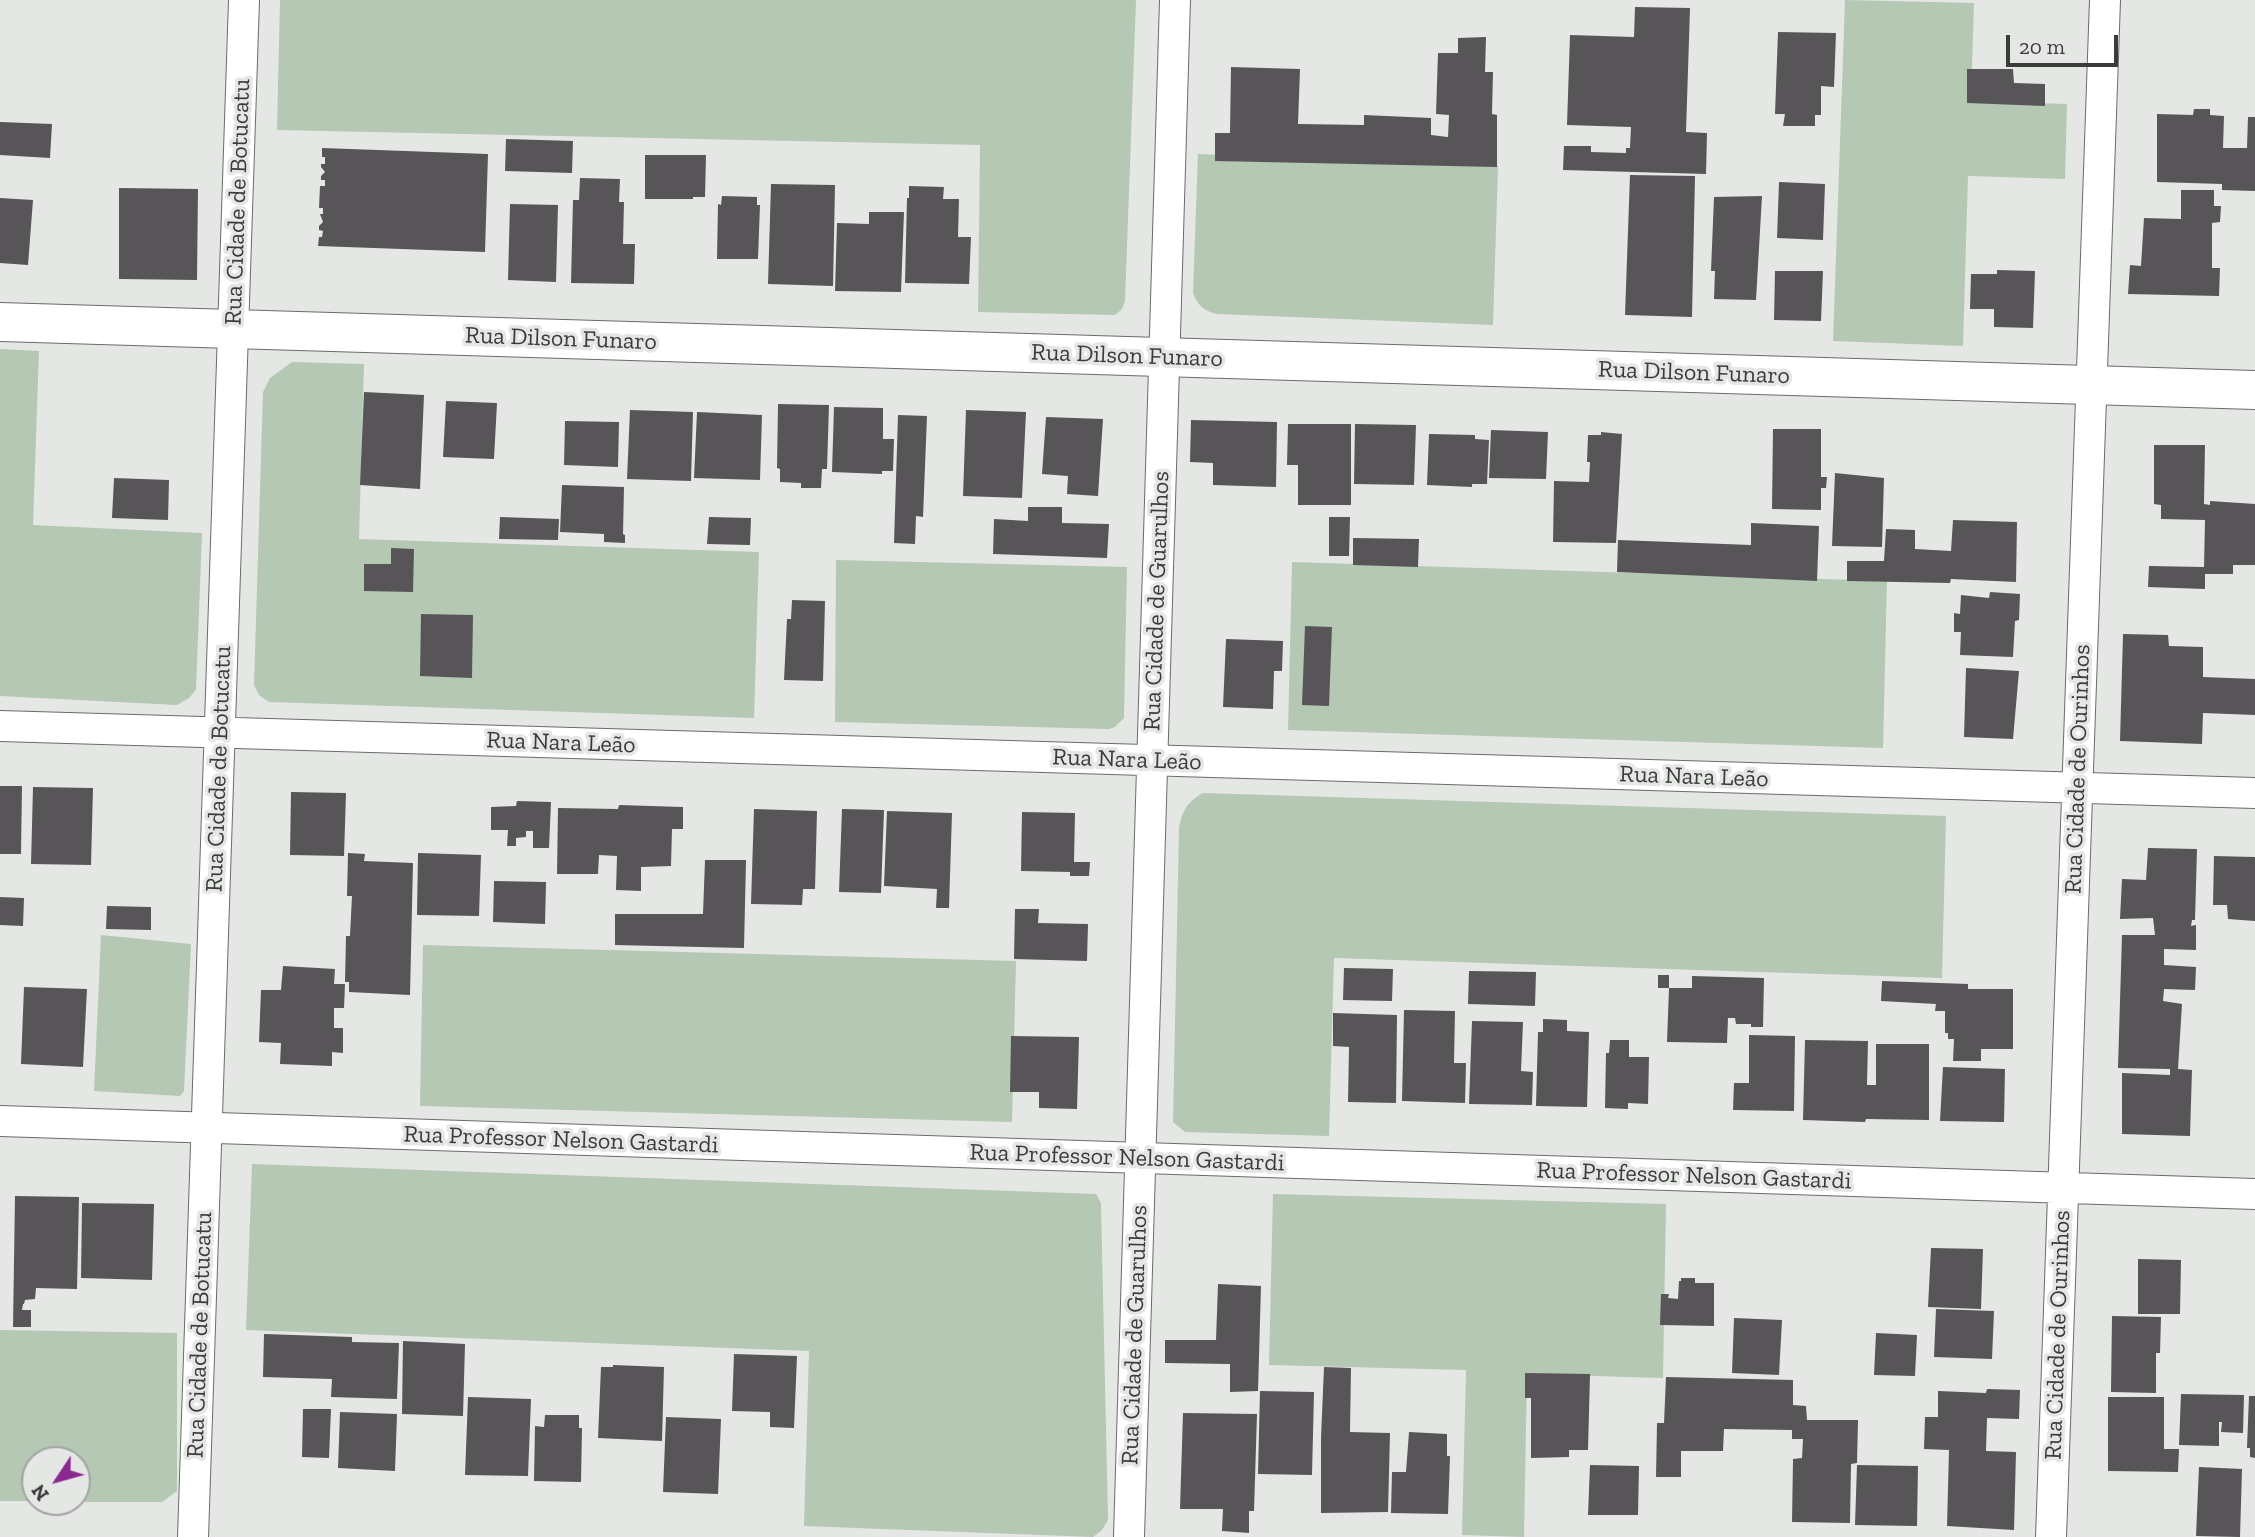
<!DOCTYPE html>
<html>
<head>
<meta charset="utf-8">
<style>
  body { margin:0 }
  #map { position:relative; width:2255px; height:1537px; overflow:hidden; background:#e5e7e5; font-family:"Zilla Slab",serif }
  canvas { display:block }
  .north { position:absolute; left:21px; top:1446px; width:70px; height:70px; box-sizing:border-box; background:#e5e7e5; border:2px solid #a1a3a1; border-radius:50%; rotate:234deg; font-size:19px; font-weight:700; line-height:28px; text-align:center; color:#3a3c3a }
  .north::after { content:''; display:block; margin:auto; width:24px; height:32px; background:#8b2991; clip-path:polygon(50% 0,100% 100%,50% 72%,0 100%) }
  .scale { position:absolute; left:2006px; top:35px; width:112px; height:32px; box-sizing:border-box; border:4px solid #3a3c3a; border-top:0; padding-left:9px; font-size:21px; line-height:24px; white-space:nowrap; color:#3a3c3a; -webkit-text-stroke:5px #e5e7e5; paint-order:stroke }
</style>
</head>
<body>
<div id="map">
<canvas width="2255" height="1537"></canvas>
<div class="north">N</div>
<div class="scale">20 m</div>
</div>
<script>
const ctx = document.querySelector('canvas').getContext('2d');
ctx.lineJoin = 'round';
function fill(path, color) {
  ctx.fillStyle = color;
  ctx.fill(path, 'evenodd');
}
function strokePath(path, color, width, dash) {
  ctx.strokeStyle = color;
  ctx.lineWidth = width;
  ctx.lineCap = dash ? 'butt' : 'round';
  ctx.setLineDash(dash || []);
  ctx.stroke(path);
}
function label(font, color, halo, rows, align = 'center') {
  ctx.font = font + ' "Zilla Slab",serif';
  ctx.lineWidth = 7;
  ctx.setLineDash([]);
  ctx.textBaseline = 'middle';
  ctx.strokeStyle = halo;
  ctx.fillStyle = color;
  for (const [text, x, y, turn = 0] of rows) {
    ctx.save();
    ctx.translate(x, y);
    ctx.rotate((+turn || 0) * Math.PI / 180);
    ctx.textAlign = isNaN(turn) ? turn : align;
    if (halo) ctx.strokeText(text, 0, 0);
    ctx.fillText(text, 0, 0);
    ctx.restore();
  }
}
const green = new Path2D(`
  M280,0H1136L1125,301L1122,309L1115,315L978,312L980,145L277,130Z
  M1845,0L1974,3L1971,101L2067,104L2065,179L1968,176L1963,346L1833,341Z
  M1198,154L1498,166L1493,325L1217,314C1204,311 1198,306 1193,293Z
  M0,349L39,351L33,525L202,533L196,690L189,698L177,705L0,696Z
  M292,362L364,364L359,539L759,552L754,718L269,702L259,695L254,685L263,392L270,378Z
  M836,560L1127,567L1124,718L1115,727L1109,729L835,722Z
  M1292,562L1887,581L1883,748L1288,730Z
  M1203,793L1946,816L1942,978L1334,958L1329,1136L1185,1132L1173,1122L1179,827C1183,810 1187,802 1203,793Z
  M101,935L191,944L184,1091L180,1096L94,1091Z
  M423,945L1016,961L1012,1122L420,1106Z
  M252,1164L1096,1194L1101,1203L1108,1520L1102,1530L1093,1537L804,1526L809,1351L246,1330Z
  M1273,1194L1666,1204L1663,1378L1527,1374L1524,1537L1462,1535L1466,1370L1269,1365Z
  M0,1330L177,1333V1491L162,1502H77V1460H35V1501H0Z`);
const building = new Path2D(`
  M1635,7L1690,8L1686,132L1707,133L1706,174L1563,170L1564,146H1591V152L1626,153V148H1630L1631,127L1567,125L1570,35L1634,37Z
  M1778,32L1836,33L1834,87L1821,86V115H1815V126H1783L1785,114H1775Z
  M1486,37L1485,72H1493L1492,114L1497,115V167L1215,161V133H1230L1231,67L1300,69L1298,124L1364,125V115L1431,118V135L1448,137L1449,115L1436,114L1438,53H1458V38Z
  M1967,69H2013L2014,83L2045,84V106L1967,103Z
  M2194,109H2210V115L2224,116L2223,148H2247L2248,117H2255V191L2222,190V184L2157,182V114L2193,115Z
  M0,122L52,124L50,158L0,155Z
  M506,139L573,141L572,173L505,171Z
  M322,148L488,154L485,252L318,246L319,237H322L323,231L319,230V226L323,222L320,214H323V208H319L320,186H325V180H321V176L325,172L321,167V164H325V157H322Z
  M645,155H706L705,197H693V199H645Z
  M1630,175L1695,176L1692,317L1625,315Z
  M580,178L620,179L619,202H624L623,244H635L634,284L571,283L573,200H579Z
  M1779,182L1825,184L1823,240L1777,238Z
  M771,184L835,185L833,286L768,284Z
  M909,186L944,187L943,199H959L958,237H971L969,284L905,283L907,198H909Z
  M119,188L198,189L197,280L119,279Z
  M2181,190H2214V206H2221L2220,222L2212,223V268H2220L2219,296L2128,294L2130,265L2141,266L2144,218L2181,219Z
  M722,196L757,197V205H760L758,259H717L718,204L721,205Z
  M1762,196L1756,300L1714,299L1715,271H1711L1714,197Z
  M0,198L33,200L28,265L0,263Z
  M510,204L558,205L556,282L508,280Z
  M869,212H904L901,292L835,291L837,223L869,224Z
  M1997,270L2035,271L2033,328L1994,327V309H1970L1971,274H1997Z
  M1775,271H1823L1821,321L1774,320Z
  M364,392L424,395L420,489L360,485Z
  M446,401L497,403L494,459L443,457Z
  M778,404L829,405L827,469H822L821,488H801V483L780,482V469L777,468Z
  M834,407L883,408V439H894L893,471H882V474L832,472Z
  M630,410L693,412L691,481L627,479Z
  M966,410L1026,412L1022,498L963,496Z
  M697,412L762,415L760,480L694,478Z
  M898,415L927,416L923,517L916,516L915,544L894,543Z
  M1046,417L1103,419L1098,496L1067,494L1068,476L1042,474Z
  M1191,420L1277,422L1276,487L1213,485V463L1190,462Z
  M565,421L619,422L618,467L564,465Z
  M1288,424H1351V505H1298V465H1287Z
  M1355,424L1416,425L1414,485L1354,484Z
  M1773,429H1821V477H1827L1826,488H1821V510L1772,509Z
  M1491,430L1548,432L1546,479L1489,478Z
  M1601,432L1622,434L1616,543L1553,542L1554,481L1589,482L1590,462H1587L1588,435H1601Z
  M1429,434L1475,435V439L1489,440L1487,484H1472V487L1427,485Z
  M2154,445H2205L2204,504L2210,505V501L2255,504V565H2233V574H2205V589L2148,587L2149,566L2204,567L2205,520L2161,519V505L2154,504Z
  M1835,473L1884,478L1882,547L1832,546Z
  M114,478L169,480L168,520L112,518Z
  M562,485L624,487L623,534L625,535V543L604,542V534L560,532Z
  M1028,507H1062V523L1109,524L1107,558L993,554L994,519L1028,521Z
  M500,517L559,519L558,540L499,539Z
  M709,517L751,518L750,545L707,544Z
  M1329,517H1350L1349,556H1329Z
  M1953,520L2017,522L2016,582L1951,579L1950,583L1847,581V561H1884L1886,529L1915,530V549L1951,551Z
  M1751,523L1819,526L1817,581L1617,572L1618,540L1751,545Z
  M1353,538L1419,539L1418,567L1353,565Z
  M391,548L414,549L413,592L364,591V564H391Z
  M1990,592L2020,594L2019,620L2015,621L2013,657L1960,655L1961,632H1954V613L1960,614L1961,595L1989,598Z
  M792,600L825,601L823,681L784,680L787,619H791Z
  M421,614L473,615L472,678L420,676Z
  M1305,626L1332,627L1329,706L1302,705Z
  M2123,634L2168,635L2169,646L2203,647V677L2255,679V715L2203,713L2202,744L2120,741Z
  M1226,639L1283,641L1282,671H1274L1273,709L1223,707Z
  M1966,668L2019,671L2013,739L1964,737Z
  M0,786H22L21,854H0Z
  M33,787L93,788L91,865L31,864Z
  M291,792L346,793L344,856L290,855Z
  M517,801L551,802L549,848H533V831H526V837L516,838V846H507L508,830H491V807L516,806Z
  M619,805L683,807V829H672L671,866L641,867V891L616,890L617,856L599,855L598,874H557L558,808L618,809Z
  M754,809L817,811L815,889H803L802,905L751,904Z
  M842,809L884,810L881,893L839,892Z
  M887,811L952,813L949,908H936L937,889L884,886Z
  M1022,812L1075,813L1074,862H1090L1089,876H1070V872L1021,871Z
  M2148,848L2197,849L2195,920H2192L2191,926L2196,925V950L2164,949V965L2196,967L2195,990L2164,989L2163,1001L2182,1004L2178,1069L2192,1070L2190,1136L2122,1134V1073L2170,1075V1069L2118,1068L2122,935H2155L2153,918L2120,919L2122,879L2146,880Z
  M348,853L365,854L364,861L413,863L410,995L349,992V982H345L346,936H350L352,896H347Z
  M418,853L481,855L479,916L417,915Z
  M2214,856L2255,857V921L2228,919L2227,905H2213Z
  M705,860H746L744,948L615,945V914H703Z
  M494,881L546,882L545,924L493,922Z
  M0,897L24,898L23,926L0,925Z
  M107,906L151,907V930L106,929Z
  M1015,909H1039L1038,923L1088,924L1087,961L1014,959Z
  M283,966L335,969L334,984H345L344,1008H334V1028H343V1053L332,1052V1066L280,1064L281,1043L259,1042L261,990H281Z
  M1344,968L1393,969L1392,1001L1343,1000Z
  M1469,971L1536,972L1535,1006L1468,1004Z
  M1658,975H1669V988H1658Z
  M1692,976L1764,978L1763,1027H1751V1024H1736L1735,1018H1728L1727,1043L1667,1042L1669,988H1692Z
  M1882,981L1968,984V989H2013V1049H1981V1061H1953L1954,1039H1948V1033H1945V1011H1935L1936,1004L1881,1001Z
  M24,987L87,989L83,1067L21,1064Z
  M1404,1010L1455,1011L1454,1063H1466L1465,1103L1402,1101Z
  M1333,1013L1397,1015L1396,1103L1348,1102L1349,1047L1333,1046Z
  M1543,1019L1567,1020V1031L1589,1032L1587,1107L1536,1106L1538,1032H1543Z
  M1472,1021L1523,1022L1521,1071L1533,1072L1532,1105L1469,1104Z
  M1749,1035L1795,1036L1794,1111L1733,1110L1734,1083H1749Z
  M1011,1036L1079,1037L1077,1109L1039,1108V1092H1010Z
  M1610,1040H1629V1057H1649L1648,1104L1628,1103V1109L1605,1108L1606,1053H1609Z
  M1805,1040L1868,1041L1867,1085H1876V1044H1929V1120L1866,1119L1865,1122L1803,1120Z
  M1943,1067L2005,1069L2004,1122L1940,1121Z
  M15,1196L79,1197L77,1289L36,1288L35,1299L25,1300L24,1304H23L22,1310H31V1327H13Z
  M82,1203L154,1204L152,1280L81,1278Z
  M1931,1248L1983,1249L1981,1309L1928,1307Z
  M2138,1259L2181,1260L2180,1314H2138Z
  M1681,1278H1695V1283H1714V1326L1660,1325L1661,1294H1669L1668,1298L1678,1299L1679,1281H1681Z
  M1218,1284L1261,1286L1258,1391L1230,1392V1364L1165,1363V1340H1216Z
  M1936,1309L1994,1311L1992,1359L1934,1357Z
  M2112,1316L2161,1317L2160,1353H2156V1393L2111,1392Z
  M1734,1318L1782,1320L1779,1375L1732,1373Z
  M1876,1333L1917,1335L1915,1376L1874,1375Z
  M264,1334L352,1337V1342L399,1343L397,1399L331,1397L332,1379L263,1377Z
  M403,1341L465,1344L463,1416L402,1414Z
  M734,1354L797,1356L794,1428L770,1427V1412L732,1411Z
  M613,1365L664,1367L662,1441L598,1438L601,1367H613Z
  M1324,1367L1351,1368L1350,1432L1390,1433L1388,1512L1321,1513V1438Z
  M1525,1373L1590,1374L1588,1450H1569V1457L1531,1458V1398H1525Z
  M1666,1377L1793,1380V1405L1806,1406L1807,1420H1858L1857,1463L1851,1464L1850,1523L1792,1522L1793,1459L1802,1458L1803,1439H1792V1430L1724,1429L1723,1451H1681V1477H1656L1657,1423H1664Z
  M1987,1389L2020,1390L2019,1419L1987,1418L1986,1451L2016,1452L2014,1530L1947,1526L1949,1450L1924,1449L1925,1417H1938V1391L1986,1393Z
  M1260,1391L1314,1392L1312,1475L1258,1474Z
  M2181,1394L2244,1395L2243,1433L2221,1432L2222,1422H2219V1446L2179,1445Z
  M2249,1396H2255V1458L2250,1457V1448H2247Z
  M468,1397L531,1399L528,1476L465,1475Z
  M2108,1397H2164V1449H2179L2178,1472L2108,1471Z
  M303,1409H331L329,1458L302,1457Z
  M340,1412L397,1414L395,1471L338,1468Z
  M1183,1413L1257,1414L1254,1511H1249V1533L1222,1531L1223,1509H1180Z
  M545,1415H579V1428H582L581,1482L534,1481L535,1426L544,1427Z
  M666,1417L721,1419L718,1494L663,1492Z
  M1409,1432L1447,1434V1456H1450L1448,1514L1391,1513L1392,1472H1406Z
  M1590,1465L1639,1466L1638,1515H1588Z
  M1857,1465L1918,1466L1917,1526L1855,1525Z
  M2199,1467L2242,1469L2240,1537L2196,1536Z`);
const street = new Path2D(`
  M0,726L2255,793
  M0,1121L2255,1194
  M193,1537L244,0
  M1129,1537L1175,0
  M2051,1537L2105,0`);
const secondary = new Path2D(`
  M0,322L2255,390`);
const streetNames = [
  ["Rua Cidade de Botucatu",238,202,-88],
  ["Rua Dilson Funaro",561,339,2],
  ["Rua Dilson Funaro",1127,356,2],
  ["Rua Dilson Funaro",1694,373,2],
  ["Rua Cidade de Guarulhos",1157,601,-88],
  ["Rua Nara Leão",561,743,2],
  ["Rua Nara Leão",1127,760,2],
  ["Rua Cidade de Botucatu",219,769,-88],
  ["Rua Cidade de Ourinhos",2078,769,-88],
  ["Rua Nara Leão",1694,777,2],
  ["Rua Professor Nelson Gastardi",561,1140,2],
  ["Rua Professor Nelson Gastardi",1127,1158,2],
  ["Rua Professor Nelson Gastardi",1694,1176,2],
  ["Rua Cidade de Botucatu",200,1335,-88],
  ["Rua Cidade de Guarulhos",1135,1335,-88],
  ["Rua Cidade de Ourinhos",2058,1335,-88]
];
fill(green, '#b4c8b4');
fill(building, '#585558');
strokePath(street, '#696c69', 32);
strokePath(secondary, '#696c69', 40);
strokePath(street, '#fff', 30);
strokePath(secondary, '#fff', 38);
label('24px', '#3a3c3a', '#e5e7e5', streetNames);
</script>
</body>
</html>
